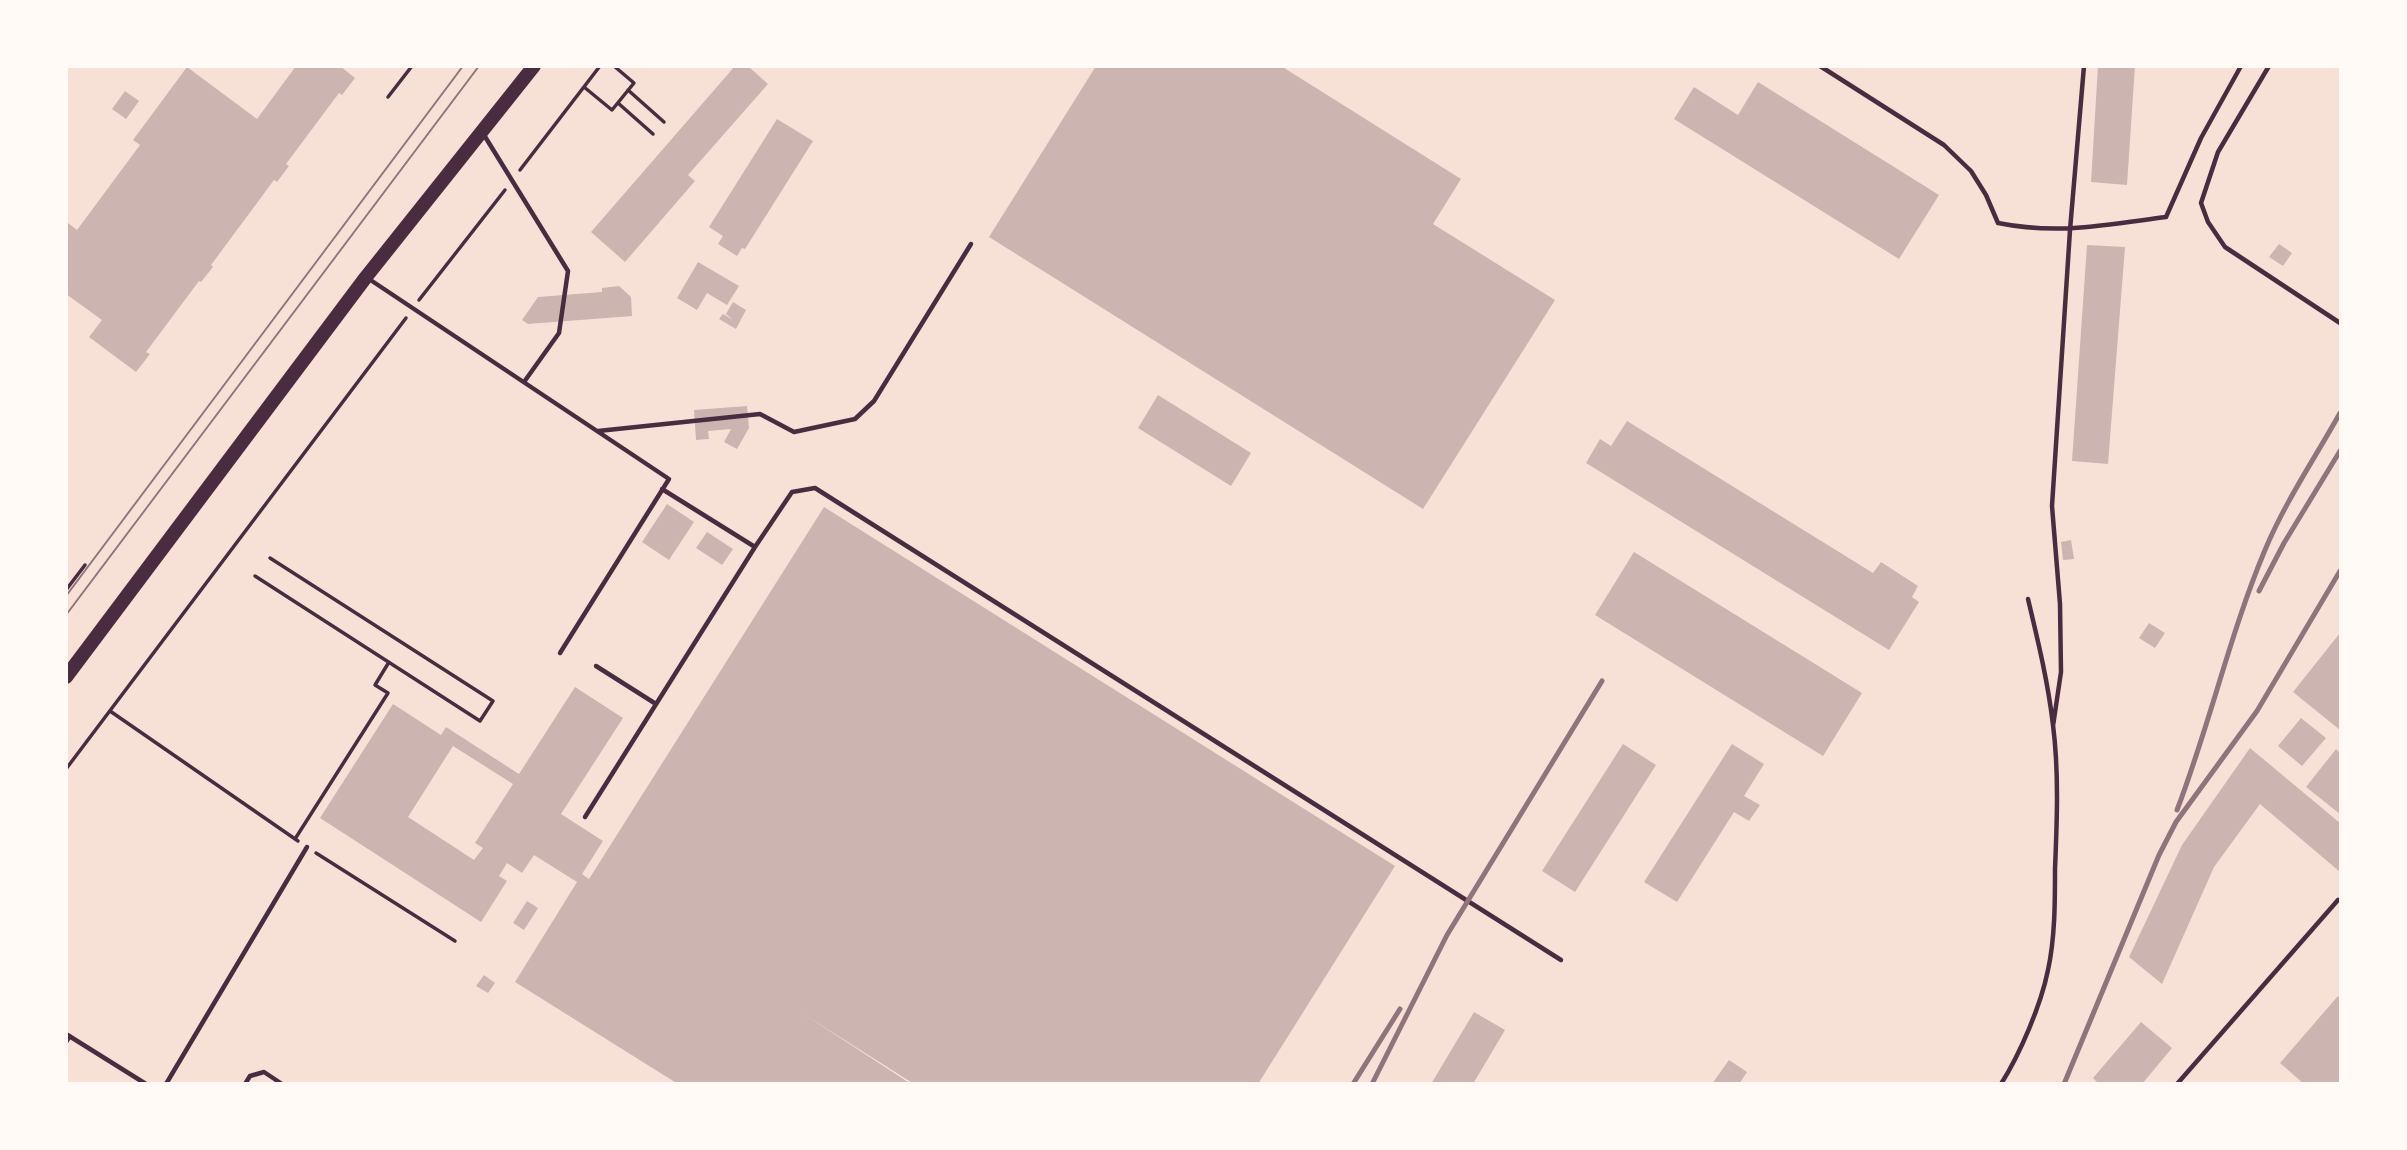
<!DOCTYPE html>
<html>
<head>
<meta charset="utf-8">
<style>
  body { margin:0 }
  #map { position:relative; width:2407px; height:1150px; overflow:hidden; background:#f7e1d7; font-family:"PT Sans Narrow",sans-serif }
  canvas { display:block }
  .frame { position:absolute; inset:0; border:68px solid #fffaf5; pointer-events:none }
</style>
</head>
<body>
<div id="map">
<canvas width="2407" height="1150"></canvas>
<div class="frame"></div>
</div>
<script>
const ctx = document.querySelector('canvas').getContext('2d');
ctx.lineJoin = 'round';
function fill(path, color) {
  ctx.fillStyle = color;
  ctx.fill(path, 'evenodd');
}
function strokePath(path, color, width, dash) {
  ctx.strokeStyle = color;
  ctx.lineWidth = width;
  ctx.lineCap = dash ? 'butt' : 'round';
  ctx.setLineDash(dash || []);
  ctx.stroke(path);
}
const building = new Path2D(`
  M296,66H340L355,78L342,95L339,93L286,164L289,166L277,182L274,180L211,265L213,267L201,282L199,281L146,352L150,354L136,372L89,337L102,320L66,294V225L68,223L77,230L140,145L133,140L187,67L257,119Z
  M735,66H748L768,84L688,175L695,181L625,262L591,232Z
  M1096,66H1281L1461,179L1433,224L1555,300L1423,509L989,237Z
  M2098,66H2135L2127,185L2091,182Z
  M1758,82L1939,195L1899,259L1674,119L1694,87L1738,115Z
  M125,91L139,101L126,119L112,109Z
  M777,119L813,141L745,249L742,248L737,256L718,244L723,236L709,227Z
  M2279,244L2292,253L2283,266L2269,257Z
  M2087,245L2125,247L2108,464L2072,461Z
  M698,262L739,286L727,305L707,293L697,310L677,298Z
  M619,286L631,297L632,316L528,324L522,320L538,297L602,292V288Z
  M733,302L746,310L736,329L719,319L723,314L733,320L726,314Z
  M1158,395L1251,453L1231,486L1138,428Z
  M747,406L749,428L737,449L724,442L731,429L708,431L709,439L696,440L694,410Z
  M1627,421L1873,573L1881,562L1918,586L1912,597L1919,602L1889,650L1586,463L1600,439L1611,446Z
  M667,504L694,522L669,560L642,542Z
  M824,507L1395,866L1258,1084H914L802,1013L911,1084H678L515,982L577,882L534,855L522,873L507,863L499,876L507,881L481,922L320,818L393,704L441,735L446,727L519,774L575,687L623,718L561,814L603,841L582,874L589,879ZM453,746L513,784L475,843L483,848L474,860L408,817Z
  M707,532L733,549L722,565L696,548Z
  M2071,540L2074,559L2063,560L2061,542Z
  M1634,552L1862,693L1823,756L1595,615Z
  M2149,623L2165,633L2155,648L2139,638Z
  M2340,633V730L2293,692Z
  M2301,718L2326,738L2302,766L2278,746Z
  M1623,744L1656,765L1575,892L1542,871Z
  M1732,744L1764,764L1744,796L1760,805L1749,821L1734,812L1677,902L1644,882Z
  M2250,748L2340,823V872L2260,804L2214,867L2162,984L2129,957L2182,845Z
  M2336,749L2340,753V814L2306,787Z
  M527,901L538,908L524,930L513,923Z
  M484,975L495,983L488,993L476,986Z
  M2338,996L2340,999V1084H2304L2280,1063Z
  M1474,1012L1505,1030L1473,1084H1431Z
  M2141,1022L2172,1048L2142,1084H2099L2093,1078Z
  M1729,1060L1747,1072L1739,1084H1712Z`);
const path = new Path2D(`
  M584,87L612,110L634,83L614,66
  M628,90L664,122
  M388,97L412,66
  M618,103L653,134
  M520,170L600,66
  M419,300L505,190
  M255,576L480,721L493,701L270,558
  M66,590L85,565
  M110,711L298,841
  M66,769L406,318
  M295,839L388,693L375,685L389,662
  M316,853L455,941`);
const service = new Path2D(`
  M1820,66L1944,145L1971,171L1986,195L1998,223C2058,235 2106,225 2166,217L2201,138L2241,66
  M2269,66L2218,152L2201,203L2208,222L2225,247L2340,323
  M484,135L568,271L559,333L524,382
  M369,279L669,479L560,653
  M598,431L760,414L794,432L855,419L874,401L971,244
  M662,489L755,547
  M596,666L656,704
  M2053,726L2061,672L2060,604L2052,506L2070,230L2084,66
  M585,817L755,547L792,492L815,488L1561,960
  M66,1034L146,1084
  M66,1042L70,1036
  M166,1084L307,847
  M245,1084L250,1076L264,1072L282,1084
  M2001,1084C2020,1054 2041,1005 2048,970C2055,938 2055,902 2055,869C2057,821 2059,772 2053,725C2048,682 2038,641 2028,599
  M2177,1084L2338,900`);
const primary = new Path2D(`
  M66,677L366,277L534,66`);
const tram = new Path2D(`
  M66,596L463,66
  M66,615L479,66`);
const rail = new Path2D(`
  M2259,591L2284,543L2340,451
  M2177,810C2210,724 2230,633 2265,550C2285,502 2315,458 2340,413
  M1353,1084L1400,1009
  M1372,1084L1447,935L1602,681
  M2064,1084L2159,855L2176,822L2257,711L2340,571`);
fill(building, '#ccb4b1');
strokePath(path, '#4a2c40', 3.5);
strokePath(service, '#4a2c40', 4.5);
strokePath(primary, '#4a2c40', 14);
strokePath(tram, '#8f747c', 2);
strokePath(rail, '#8f747c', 5);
</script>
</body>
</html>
